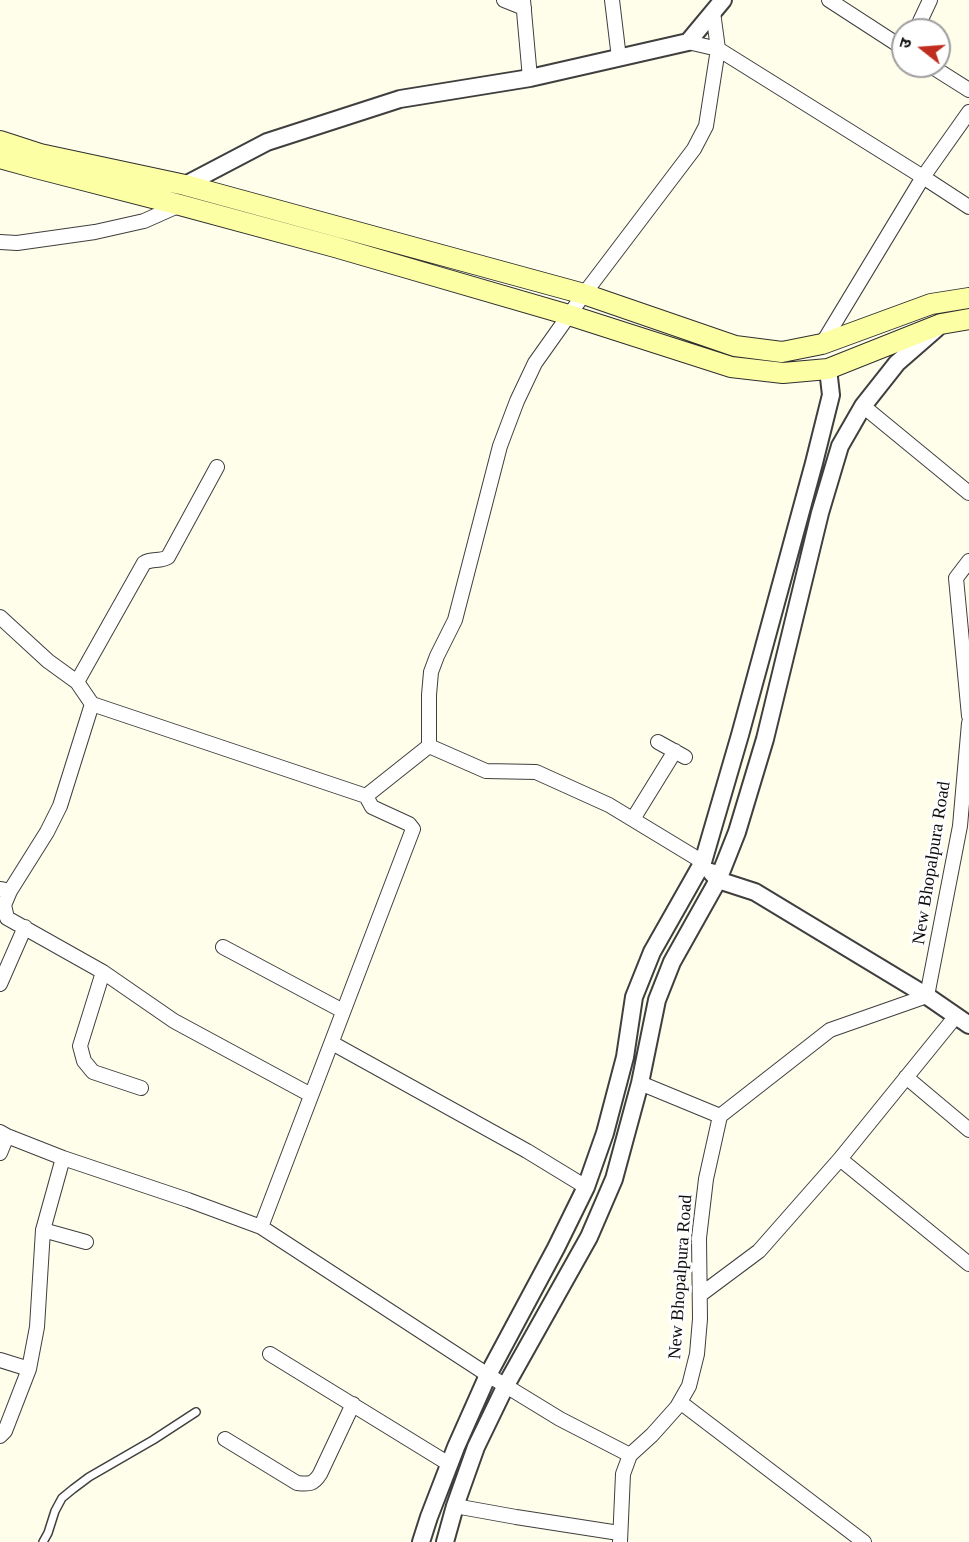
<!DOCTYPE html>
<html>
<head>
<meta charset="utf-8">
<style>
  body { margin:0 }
  #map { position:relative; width:969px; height:1542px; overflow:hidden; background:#fffeea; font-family:"Times New Roman","Noto Sans Devanagari",serif }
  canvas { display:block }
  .north { position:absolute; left:891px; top:18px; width:60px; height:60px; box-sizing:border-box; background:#fff; border:2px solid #9e9e9e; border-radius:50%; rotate:287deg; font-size:16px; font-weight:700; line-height:24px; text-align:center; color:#0c0c0c }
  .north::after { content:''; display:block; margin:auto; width:21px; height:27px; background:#c02d1f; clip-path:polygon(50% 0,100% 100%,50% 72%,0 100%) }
</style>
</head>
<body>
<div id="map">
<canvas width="969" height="1542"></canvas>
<div class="north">उ</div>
</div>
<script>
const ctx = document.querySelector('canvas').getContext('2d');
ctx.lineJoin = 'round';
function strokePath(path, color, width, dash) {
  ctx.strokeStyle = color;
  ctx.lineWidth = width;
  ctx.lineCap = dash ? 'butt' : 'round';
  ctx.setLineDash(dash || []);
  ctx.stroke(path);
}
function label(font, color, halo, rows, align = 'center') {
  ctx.font = font + ' "Times New Roman",serif';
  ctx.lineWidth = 6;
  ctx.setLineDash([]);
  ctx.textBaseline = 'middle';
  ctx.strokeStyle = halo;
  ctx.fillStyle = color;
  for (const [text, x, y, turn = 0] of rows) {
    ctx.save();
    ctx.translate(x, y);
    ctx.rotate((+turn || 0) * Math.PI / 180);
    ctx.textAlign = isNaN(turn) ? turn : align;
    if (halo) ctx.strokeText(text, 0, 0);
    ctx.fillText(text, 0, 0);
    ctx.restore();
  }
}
const service = new Path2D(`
  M43,1542L48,1533L55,1511L62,1498L73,1489L89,1477L153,1440L196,1412`);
const minor = new Path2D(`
  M504,0L524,8
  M523,0L530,78
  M612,0L619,58
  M829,0L903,48
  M916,30L930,0
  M688,42L718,49L923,177L822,344
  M931,66L969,90
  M969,112L923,177L969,207
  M0,242L17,243L95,232L144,221L180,205
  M863,406L969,493
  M969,561L956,578L969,716
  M0,617L48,661L77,682L92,704L366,796L429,746L486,771L536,772L609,805L703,862
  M77,682L144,563C152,558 160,562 168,557L217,467
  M658,742L685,757
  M429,746V695L431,672L437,656L455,620L500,446L517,401L535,363L584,294L694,149L706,126L718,49L713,12
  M633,819L675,751
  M1,889L10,891L47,832L60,806L92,704
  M10,891L4,905L7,918L103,972L174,1021L311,1095
  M223,947L343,1011
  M103,972L80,1046L84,1061L93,1072L141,1088
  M0,984L25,927
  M332,1043L527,1151L586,1187
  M906,1077L969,1130
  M640,1083L720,1116
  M0,1132L7,1136L63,1158L188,1200L261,1227L488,1375L560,1419L630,1455
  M0,1153L7,1136
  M840,1159L969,1264
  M261,1227L413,829L409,824L372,807L366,796
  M43,1230L86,1242
  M700,1295L759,1251L840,1159L956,1016
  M270,1354L449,1464
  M0,1360L29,1369
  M680,1402L864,1542
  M0,1436L5,1431L29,1369L37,1327L43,1230L63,1158
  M225,1439L297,1483C309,1484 313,1485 320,1474L353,1404
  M455,1506L516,1517L619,1533
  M620,1542L623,1474L630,1455L652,1435L677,1407L689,1386L697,1354L700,1319L699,1238L706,1179L720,1116L830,1030L927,996L960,826L969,723`);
const tertiary = new Path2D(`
  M185,185L267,142L400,99L530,78L688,42L723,0
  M711,872L718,880L755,892L927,996L969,1025
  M421,1542L429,1517L456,1447L488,1375L556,1248L586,1187L605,1133L625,1057L634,997L652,952L703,862L740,735L814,463L831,395L828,369
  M445,1542L455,1506L476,1447L506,1385L589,1237L614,1179L640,1083L657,1000L672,962L718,880L737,832L765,739L820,513L840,446L863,406L897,363L936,329`);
const secondary = new Path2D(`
  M0,141L40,154L185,185L584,294L735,346L782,352L822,344L931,304L969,298
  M0,158L36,168L180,205L335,247L569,315L731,367L783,373L828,369L941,324L969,319`);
const streetNames = [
  ["New Bhopalpura Road",932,863,-81],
  ["New Bhopalpura Road",681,1277,-86]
];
strokePath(service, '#3f3f3f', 10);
strokePath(minor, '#3f3f3f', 16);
strokePath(tertiary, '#3f3f3f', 20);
strokePath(secondary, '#2e2e2e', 22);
strokePath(service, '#fff', 7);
strokePath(minor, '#fff', 14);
strokePath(tertiary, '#fff', 16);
strokePath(secondary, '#fdffa5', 20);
label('18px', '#0c0c0c', '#fff', streetNames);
</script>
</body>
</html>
